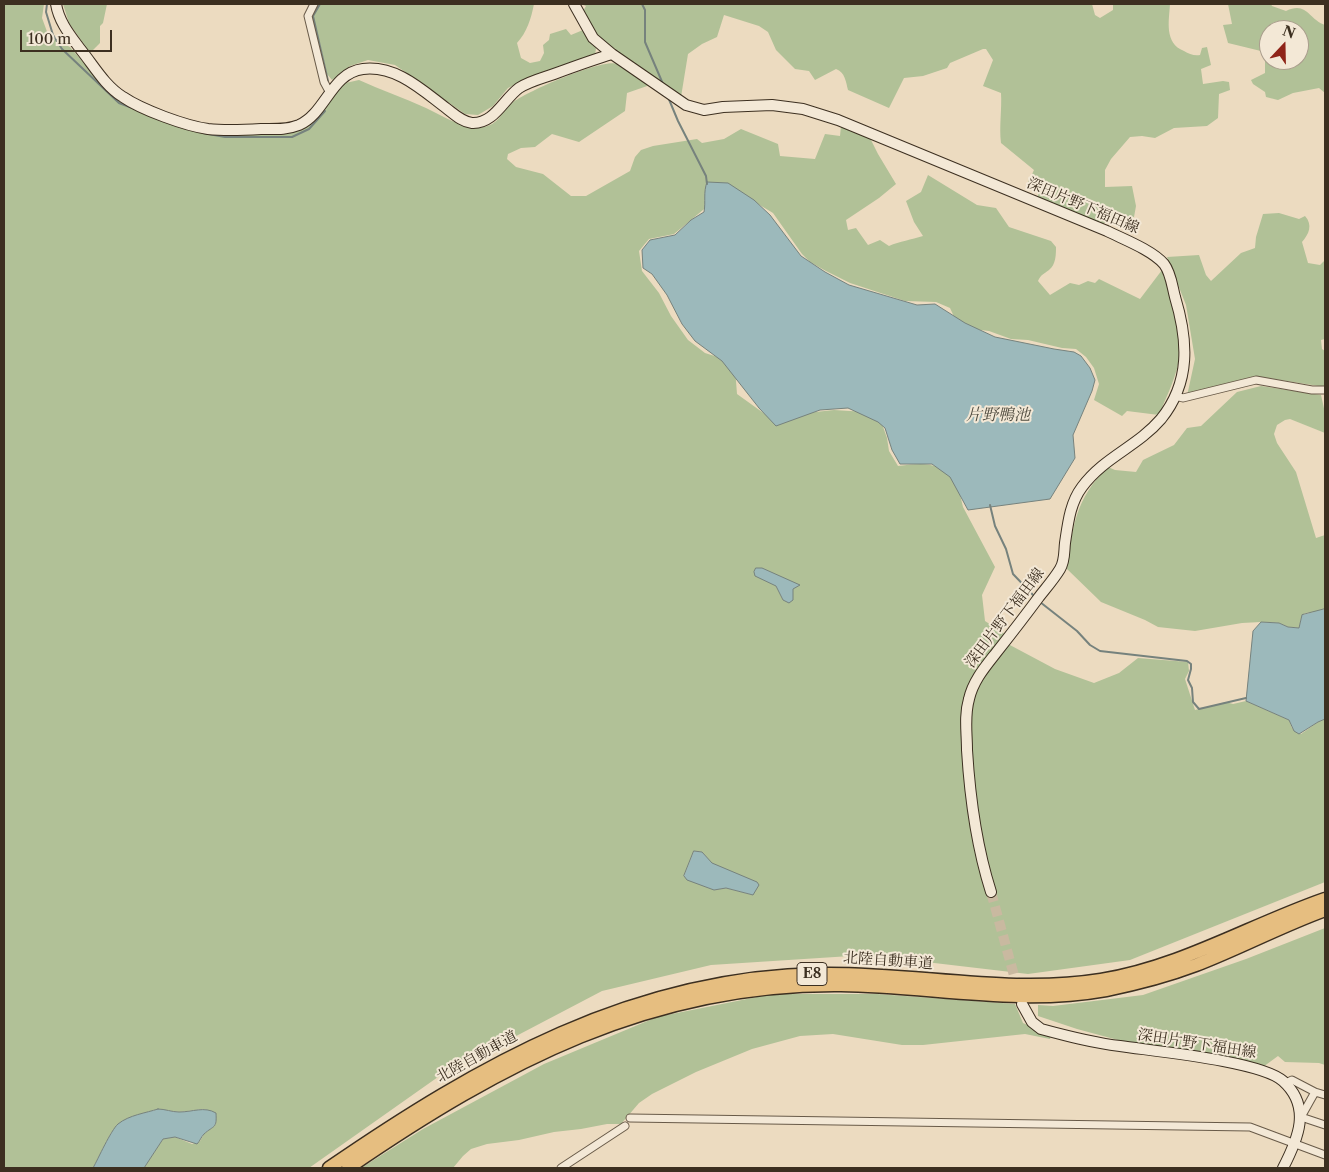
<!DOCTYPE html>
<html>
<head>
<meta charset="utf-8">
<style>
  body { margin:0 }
  #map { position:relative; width:1329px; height:1172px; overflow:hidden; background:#ecdbc0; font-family:"Libre Caslon Text",serif }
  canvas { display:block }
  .frame { position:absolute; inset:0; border:5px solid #3c2f20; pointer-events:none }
  .north { position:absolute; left:1259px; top:20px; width:50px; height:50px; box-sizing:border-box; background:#f3e8d6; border:1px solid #aa9e8d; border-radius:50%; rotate:21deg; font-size:14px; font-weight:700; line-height:20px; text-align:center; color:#3c2f20 }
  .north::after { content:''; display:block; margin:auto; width:18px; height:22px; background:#8f2418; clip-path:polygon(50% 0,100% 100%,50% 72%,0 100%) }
  .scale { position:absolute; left:20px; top:30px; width:92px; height:22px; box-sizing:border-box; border:2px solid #3c2f20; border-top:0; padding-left:6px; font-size:15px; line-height:18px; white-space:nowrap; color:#3c2f20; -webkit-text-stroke:4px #f3e8d6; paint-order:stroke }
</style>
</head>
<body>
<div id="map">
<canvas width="1329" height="1172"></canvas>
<div class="frame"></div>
<div class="north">N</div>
<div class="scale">100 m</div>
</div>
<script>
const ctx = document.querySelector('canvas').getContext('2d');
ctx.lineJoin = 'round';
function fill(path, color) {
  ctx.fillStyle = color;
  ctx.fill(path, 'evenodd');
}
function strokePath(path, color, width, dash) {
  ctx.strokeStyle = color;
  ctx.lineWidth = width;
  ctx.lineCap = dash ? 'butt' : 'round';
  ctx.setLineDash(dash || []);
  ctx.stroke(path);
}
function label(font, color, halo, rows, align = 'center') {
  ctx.font = font + ' "Libre Caslon Text","Noto Serif JP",serif';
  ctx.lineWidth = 4;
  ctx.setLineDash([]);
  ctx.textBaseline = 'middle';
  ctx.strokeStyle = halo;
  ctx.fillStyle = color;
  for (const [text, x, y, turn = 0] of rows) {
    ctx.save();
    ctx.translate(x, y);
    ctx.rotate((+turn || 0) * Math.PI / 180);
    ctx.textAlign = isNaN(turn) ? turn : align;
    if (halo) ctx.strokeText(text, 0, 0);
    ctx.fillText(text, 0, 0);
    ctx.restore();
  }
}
const green = new Path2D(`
  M4,4H44L42,18L49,37L70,47L114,97L137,109L213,134L286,133L304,129L316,121L341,84L359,80C381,90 404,98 426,108C445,117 462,129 483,127C499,125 501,112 512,103C526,92 602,58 618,64C628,67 642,80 650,85L627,93L625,111L579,142L552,134L535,147L521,148L508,154L507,159L516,167L543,174L571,196H586L630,171L635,157L641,150L653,146L697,139L702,143L724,139L741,129L778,144L780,156L815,159L825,134L840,136L841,126L870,138L878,154L896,184L879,198L846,220L848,230L856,228L868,245L880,240L889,246C900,241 911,240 923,236L914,222L906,201L921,192L928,175L977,205L996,208L1009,227L1051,241L1056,247C1056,254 1056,265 1049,270C1044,274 1041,274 1038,281L1050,295L1070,283L1079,285L1088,281L1095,283L1099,279L1140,299L1162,270C1169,293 1183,329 1180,353C1178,374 1167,395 1159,415L1127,411L1122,416L1094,400L1099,384L1094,368L1086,357L1076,349L1062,348L1028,340L1011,339L989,331L973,329L957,323L950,308L936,302L905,301L850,283L826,271L810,262L802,254L773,213L738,192L709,205L674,234L649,239L639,251L642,271L659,293L671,316L688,340L705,353L727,360L735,368L737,394L769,417L834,410L866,412L881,421L887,438L889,451L898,466C925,463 932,461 956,478L963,507L995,567L982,595L985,621L1005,634L1008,644L1055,669L1094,683L1119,673L1138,658L1188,662L1189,671L1185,679L1195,710L1226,702L1233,704L1246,701L1289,720L1292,728L1301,734L1318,722L1325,719V882L1130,960L1028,974L866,955L711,965L602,991L438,1077L309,1168H144L163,1139L175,1137L192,1144L200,1141L204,1134L216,1124V1113L204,1109L179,1112L158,1109L132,1117L111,1133L93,1168H4ZM776,586L793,589V600H783ZM694,851L702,852L711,863L753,895L726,888L714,890L684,876Z
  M63,4H107L103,23L100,26V43L90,53L69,23Z
  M317,4H534C531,19 527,32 517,43L521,58L530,63L540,61L544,53L543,45L549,40L550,34L566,29L571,35L583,30L596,48L595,56L537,74L508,88L493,106L478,115L465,114L395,65L368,60L350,66L332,80L327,74L320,43L313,22V13Z
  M581,4H1092L1095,15L1100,18L1113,10V4H1170C1169,21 1164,43 1184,51C1189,54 1194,56 1200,55L1202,48L1207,47L1211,65L1201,69L1203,84L1223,81L1229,82L1230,90L1219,94L1218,118L1207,126L1174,128L1155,138L1142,136L1130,137L1111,159L1105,170V187L1132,186L1136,206L1134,217L1099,224L1037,199L1040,188L1028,182L1034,170L1001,143C999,126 1002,110 1001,93L983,86L993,60L986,49H983L950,63L947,68L923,76L904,78L889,108L848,90C846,82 845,72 836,69L815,80L809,71L795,69L776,50L768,32L759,26L724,15L717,37L702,44L688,54L681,97L607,46L590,28L582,13L586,6Z
  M1228,4H1271L1272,6L1286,11C1307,1 1308,19 1325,25V93L1319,88L1293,93L1278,100L1266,97L1265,92L1253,84L1251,80L1265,73V52L1228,43L1223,25L1232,24ZM1269,30H1299V60H1269Z
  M1279,213L1299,219L1305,216C1313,225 1309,234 1302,242L1308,263L1320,265L1325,260V339L1321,340L1322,349L1325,351V387L1255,376L1187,396L1195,359L1186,305L1167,257L1199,255L1206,275L1211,281L1241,253L1255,248L1256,237L1263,214Z
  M1261,386L1321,395L1325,413V433L1290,419L1285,420L1277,425L1274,434L1277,443L1296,472L1316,538L1325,535V609L1318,612L1305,613L1301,619L1299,628L1288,627L1279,623L1261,622L1242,623L1195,631L1158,627L1145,620L1101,602L1067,569C1073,526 1075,499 1108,467L1115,470L1136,472L1143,460L1174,445L1187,428L1201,426L1237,392Z
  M1325,928V1065L1319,1063L1285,1062L1278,1056L1263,1067L1129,1043L1077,1029L1038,1016V1005L1053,1006L1143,995L1246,959Z
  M772,994H877L1015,1004L1023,1023L1051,1035L1050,1039L1025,1034L923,1045H902L833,1034L800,1036L752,1049L696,1072L652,1094L639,1103L621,1124H607L581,1129L554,1132L519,1140L487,1144L471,1149L463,1156L453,1168H361L423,1129L544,1064L657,1017Z`);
const water = new Path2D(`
  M707,182L728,183L754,200L770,215L801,256L825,272L849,285L917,305L935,304L965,323L995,337L1054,349L1074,352L1081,356L1090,368L1095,380L1092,391L1073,435L1075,458L1050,499L968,510L950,477L932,464H900L892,450L885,428L878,422L848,408L820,410L776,426L759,408L722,361L695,341L682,324L667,295L652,274L643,268L642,250L650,240L675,235L691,220L704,212C706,201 703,193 707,182Z
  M756,568H762L800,585L793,589V600L789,603L783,600L776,586L755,576L754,572Z
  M1325,609V719L1318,722L1299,734L1294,731L1289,720L1246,701L1253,631L1261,622L1279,623L1288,627L1299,628L1302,615Z
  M694,851L702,852L712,863L757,882L759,885L753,895L726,888L714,890L687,880L684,876Z
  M158,1109C165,1109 172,1112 179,1112C193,1112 204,1106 216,1113C217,1129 214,1125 204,1134C201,1137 200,1141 197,1144L175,1137L163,1139L144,1168H93C98,1159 111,1130 118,1124C129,1115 146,1113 158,1109Z`);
const stream = new Path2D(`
  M47,4L46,12L53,35L62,49L119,103L135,109
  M320,4L313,16L328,81
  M642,4L645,10V42L663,84
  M668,97L678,121L706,176L707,184
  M203,133L225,137H292L309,129L325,111
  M990,505L995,526L1006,549L1013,574L1035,597
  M1040,602L1077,631L1090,645L1100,651L1187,661L1191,664V669L1188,680L1192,688L1193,702L1199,709L1246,698`);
const secondaryTunnel = new Path2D(`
  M991,892L1018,990`);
const street = new Path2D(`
  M314,4L308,16L324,82L330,93
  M1175,396L1183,398L1256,380L1312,390H1325
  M1286,1083L1292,1080L1315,1092L1325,1095
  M1315,1092L1301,1117L1325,1125
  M630,1118L1250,1127L1325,1155
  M561,1168L625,1126`);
const secondary = new Path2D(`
  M56,4C59,22 70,35 81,50C94,66 105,86 123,97C142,110 186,126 208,129C226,131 244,130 261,129C274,129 287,130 299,125C326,113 331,73 363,69C396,65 422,90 446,108C454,114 462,122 472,123C494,124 503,100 519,88C530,81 543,78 554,74C573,67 592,60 612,54
  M574,4L593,38L612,54L686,105L704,110L723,107L772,105L803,109L838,120L1107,231C1123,239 1152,250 1164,264C1171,273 1172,286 1175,297C1188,340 1191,382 1161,419C1137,447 1104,457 1082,487C1070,503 1068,523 1065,543C1064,551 1065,561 1060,569C1054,579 1046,588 1039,597C1025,616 1011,634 996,653C985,667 973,681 969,699C964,716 967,733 967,750C970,799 976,845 991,892
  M1022,1004L1032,1022L1041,1029C1067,1036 1093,1043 1120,1046C1153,1051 1261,1061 1283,1081C1312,1107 1298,1139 1283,1168`);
const highway = new Path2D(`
  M329,1168C479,1065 633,977 820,974C914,972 1007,995 1101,980C1181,967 1250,925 1325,899
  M348,1168C501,1063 651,983 841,985C930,986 1017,1006 1106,990C1136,984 1167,976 1196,965C1240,948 1281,926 1325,910`);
const shields = [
  [812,974,30]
];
const shieldNames = [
  ["E8",812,974]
];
const streetNames = [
  ["深田片野下福田線",1083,206,23],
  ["深田片野下福田線",1005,618,-53],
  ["北陸自動車道",888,961,4],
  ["深田片野下福田線",1197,1044,9],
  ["北陸自動車道",477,1057,-29]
];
const waterNames = [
  ["片野鴨池",998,415]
];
fill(green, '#b1c197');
fill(water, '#9cb9bb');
strokePath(water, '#76827d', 1);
strokePath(stream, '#76827d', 2);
strokePath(secondaryTunnel, '#c9b9a0', 10, [10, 5]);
strokePath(street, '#685a48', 9);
strokePath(secondary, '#3c2f20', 12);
strokePath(highway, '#3c2f20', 15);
strokePath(street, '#f3e8d6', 7);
strokePath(secondary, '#f3e8d6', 10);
strokePath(highway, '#e6be80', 12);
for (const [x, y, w] of shields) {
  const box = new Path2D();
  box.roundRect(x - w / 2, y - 11.5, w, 23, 4);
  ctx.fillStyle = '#f3e8d6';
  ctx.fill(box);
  strokePath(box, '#3c2f20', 1);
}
label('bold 14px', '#3c2f20', null, shieldNames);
label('15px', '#3c2f20', '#f3e8d6', streetNames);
label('italic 16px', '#4f4b3f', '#f3e8d6', waterNames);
</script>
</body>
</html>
